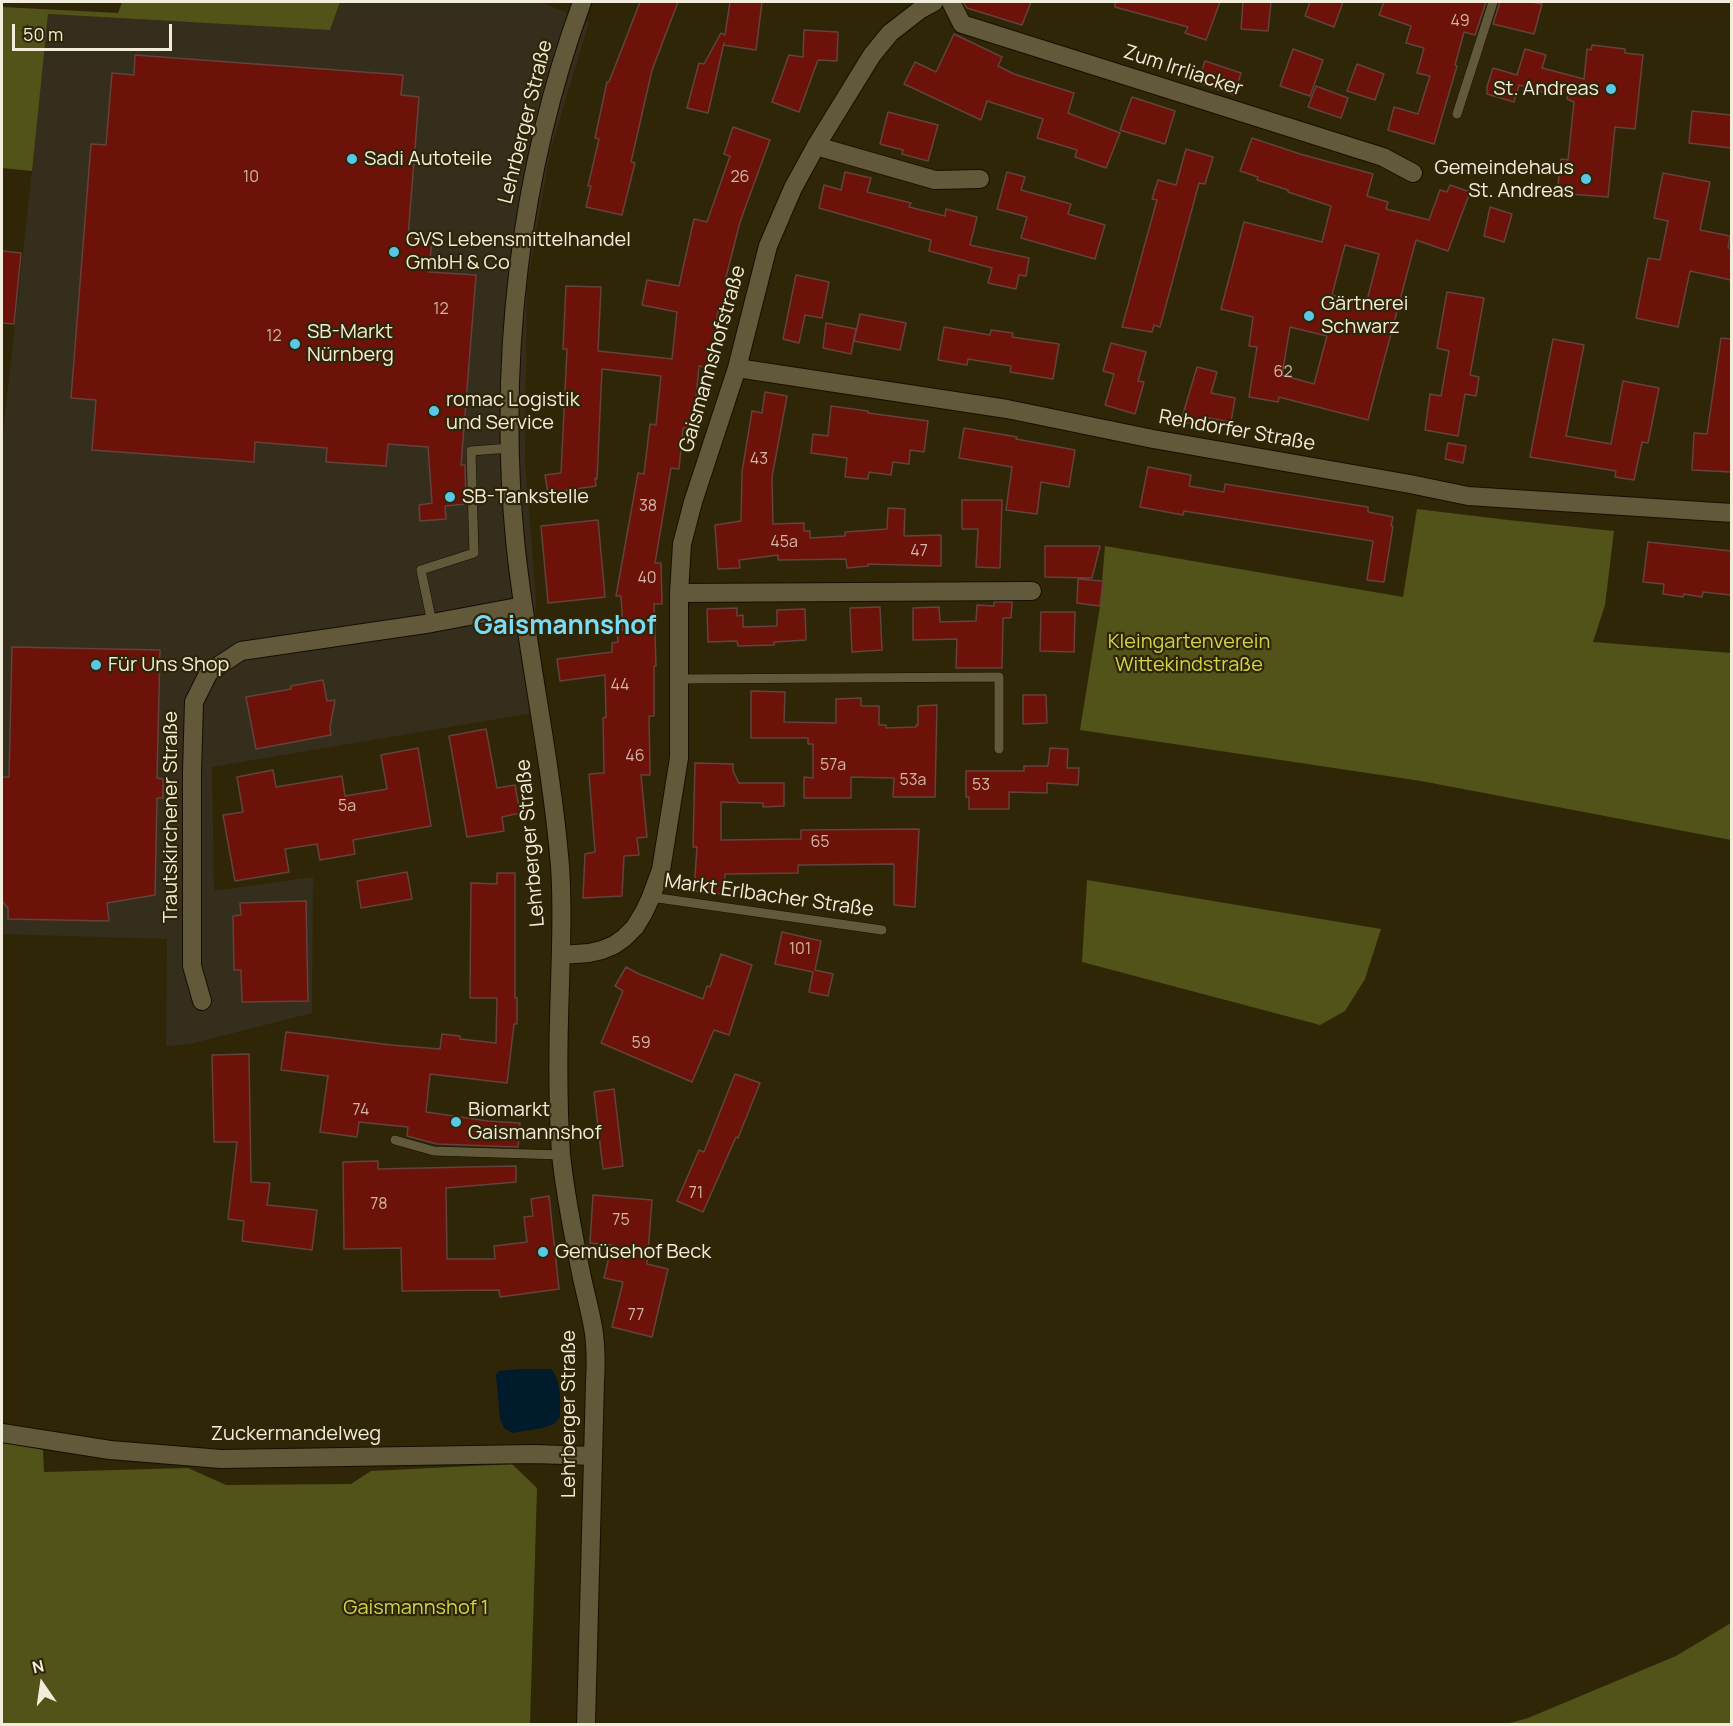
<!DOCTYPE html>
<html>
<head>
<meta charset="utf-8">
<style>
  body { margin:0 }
  #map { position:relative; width:1733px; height:1726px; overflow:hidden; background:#2f2608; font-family:Manrope,sans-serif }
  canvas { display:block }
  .frame { position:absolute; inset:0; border:3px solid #f2ecdb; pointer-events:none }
  .north { position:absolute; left:12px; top:1654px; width:60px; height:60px; -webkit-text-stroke:4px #2f2608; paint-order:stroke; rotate:347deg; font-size:16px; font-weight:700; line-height:24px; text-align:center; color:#f2ecdb }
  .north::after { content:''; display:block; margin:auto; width:21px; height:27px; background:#f2ecdb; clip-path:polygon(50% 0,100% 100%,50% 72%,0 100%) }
  .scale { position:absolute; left:12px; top:24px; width:160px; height:27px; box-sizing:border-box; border:3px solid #f2ecdb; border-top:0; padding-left:8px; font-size:18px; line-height:21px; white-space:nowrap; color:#f2ecdb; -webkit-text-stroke:4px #2f2608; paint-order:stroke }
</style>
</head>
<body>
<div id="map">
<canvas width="1733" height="1726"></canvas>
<div class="frame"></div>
<div class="north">N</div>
<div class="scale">50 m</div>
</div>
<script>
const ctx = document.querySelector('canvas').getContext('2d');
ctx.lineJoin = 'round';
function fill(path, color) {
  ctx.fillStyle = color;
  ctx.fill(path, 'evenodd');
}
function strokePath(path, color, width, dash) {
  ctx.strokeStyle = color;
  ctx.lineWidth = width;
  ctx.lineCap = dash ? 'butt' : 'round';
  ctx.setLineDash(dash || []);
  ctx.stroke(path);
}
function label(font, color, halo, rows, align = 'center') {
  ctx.font = font + ' Manrope,sans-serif';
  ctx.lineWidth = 4.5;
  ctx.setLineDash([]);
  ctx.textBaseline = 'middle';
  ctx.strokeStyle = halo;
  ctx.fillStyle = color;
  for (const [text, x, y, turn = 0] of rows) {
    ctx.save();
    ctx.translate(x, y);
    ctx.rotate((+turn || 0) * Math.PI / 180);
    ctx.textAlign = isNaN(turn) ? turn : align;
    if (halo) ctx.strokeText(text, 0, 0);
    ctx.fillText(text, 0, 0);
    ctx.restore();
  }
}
const industrial = new Path2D(`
  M340,2H541L589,22L550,152L527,285L525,460L536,601L533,713L212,767L214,891L313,877L312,1013L190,1044L166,1046L167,939L2,934V443L32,171L47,14L330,30Z`);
const green = new Path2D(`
  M122,2H340L330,30L48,14L32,171L2,168V7L118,13Z
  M1417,509L1508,520L1614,531L1605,605L1593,642L1731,653V840L1421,781L1080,730L1100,606L1105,546L1403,597Z
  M1087,880L1381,929L1365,979L1345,1011L1320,1025L1082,962Z
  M2,1440L43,1450L44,1472L188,1468L226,1485L351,1484L371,1471L512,1464L537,1488L530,1724H2Z
  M1731,1623V1724H1506L1528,1718L1676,1656Z`);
const water = new Path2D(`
  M521,1369H551C562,1382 560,1400 560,1417L554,1424L543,1428L512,1433L504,1428L500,1419L496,1375L499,1371Z`);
const building = new Path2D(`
  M640,2H678L652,70L631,162L635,163L622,215L586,207L591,186H588L599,139L595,138L607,82H609Z
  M730,2H762L756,50L724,45V43L708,113L687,108L699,63L704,64L721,33L725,35Z
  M963,2H1031L1022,25L967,8Z
  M1115,2H1220L1206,40L1185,33L1188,27L1115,7Z
  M1243,2H1271L1268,31L1241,29Z
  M1310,2H1343L1334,27L1305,16Z
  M1384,2H1486L1475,35L1464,32L1455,65L1457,66L1434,144L1388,130L1394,107L1418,114L1430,76L1417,73L1424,48L1406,43L1411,26L1379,15Z
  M1500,2H1532L1542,4L1534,34L1493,24Z
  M804,30L838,32L837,61L818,60L799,112L772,102L789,55L803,57Z
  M954,34L1002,57L998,66L1014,74L1074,93L1068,113L1120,133L1106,168L1075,157L1077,150L1037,138L1043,119L987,101L981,120L904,84L915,62L936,72Z
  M1592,45L1625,49V53L1643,55L1635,129L1615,127L1608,197L1557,193L1561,159L1568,160L1574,102L1567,99L1568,92L1558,90L1556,96L1519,85L1514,102L1487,94V87L1493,68L1517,75L1525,49L1546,55L1542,68L1584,79L1587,49L1591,50Z
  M1293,49L1323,60L1310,96L1280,86Z
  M135,55L403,75L401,95L419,97L408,237L432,239L429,272L476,275L461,465H465L466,504L445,506L446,519L420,521L419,505L432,503L428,447L388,444L386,466L326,462L327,448L255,442L254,462L92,450L96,400L71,398L91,144L106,145L112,73L134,75Z
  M1205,61L1241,73L1234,95L1198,83Z
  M1357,64L1384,74L1375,100L1347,91Z
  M1316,86L1348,98L1341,118L1308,107Z
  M1132,97L1175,111L1165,144L1120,130Z
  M1692,111L1731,115V148L1689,143Z
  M888,112L938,125L928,161L902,154L903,150L880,144Z
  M733,127L770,140L740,222L725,281L731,282L725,311L718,309L711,368L699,366L693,428H683L679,469L671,468L655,563H661L662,604H654L656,666H654V716H649L650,775H641L647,837L637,838L639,855L624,856L622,896L583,898L585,854L595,852L589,774L604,773L603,718L606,717L605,675L560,681L557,659L612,652V643L618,642L617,630H623L621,596H616L638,473L644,474L650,424L656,425L661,376L602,369L597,479L595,478L596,486L548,493L545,475L561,473L567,349H563L566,286L601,287L598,351L672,359L677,312L642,305L647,280L679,286L694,219L707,222L730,156L724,154Z
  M1252,138L1300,154L1373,174L1367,196L1388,202L1386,209L1429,220L1440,190L1447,192L1450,185L1470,192L1448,251L1416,240L1368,420L1279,397L1278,402L1249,397L1257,347L1249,346L1253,317L1221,309L1244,222L1322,242L1331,206L1288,192V190L1257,180L1258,177L1240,171ZM1345,245L1379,254L1366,304L1332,295ZM1290,327L1327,336L1314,384L1282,375Z
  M1186,149L1213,157L1205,184L1199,183L1160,327L1154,325L1152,332L1122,327L1157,200L1152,199L1158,180L1176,185Z
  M845,172L871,178L867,192L911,203L909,207L945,216L946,209L977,217L970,245L1029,258L1026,276L1019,275L1016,289L988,283L992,268L929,251L931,240L819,208L824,185L841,190Z
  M1007,172L1025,177L1021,190L1071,204L1068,214L1105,225L1095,259L1021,238L1027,217L997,209Z
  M1663,173L1710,182L1700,230L1730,236L1728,248H1731V280L1690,271L1678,327L1636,318L1648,258L1660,260L1668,221L1654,218Z
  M1490,207L1512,214L1504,242L1484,236Z
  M2,251L21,253L14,324L2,323Z
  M796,275L829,282L822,318L805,315L799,343L783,339Z
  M1447,292L1484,298L1470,375L1479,377L1476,396L1465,394L1458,436L1425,430L1430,394L1441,396L1449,351L1437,348Z
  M860,314L906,323L900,350L854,341Z
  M826,323L856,329L851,354L823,348Z
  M944,327L990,335L991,330L1013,333L1012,337L1059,344L1053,379L1010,372L1011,366L968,359L967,365L938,360Z
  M1721,338L1731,339V472L1692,470L1694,433L1707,434Z
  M1553,339L1584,345L1566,436L1611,444L1623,381L1659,388L1648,443L1642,442L1634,480L1615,477L1616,471L1530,457Z
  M1111,343L1146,352L1138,381L1144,382L1135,414L1105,405L1114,374L1103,371Z
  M1197,367L1217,372L1211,393L1235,398L1231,422L1204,417L1202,427L1181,421Z
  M765,392L787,396L772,477L773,524L804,523V531H810V538L845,536V532L887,529L888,508L905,509L904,536L941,535V566L868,564V566L847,568L846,559L778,560V555L739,560L740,568L718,569L715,525L741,521L742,472L752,411L762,413Z
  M831,406L868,411V413L928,421L924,452L910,450L909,464L893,462L891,475L869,472L868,479L845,477L847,458L811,453L813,434L828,436Z
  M964,428L1017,437L1016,439L1075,450L1069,487L1041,482L1037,514L1006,510L1012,467L959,458Z
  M1448,443L1466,446L1463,463L1445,459Z
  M1148,467L1191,475L1189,486L1224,492L1225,484L1368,507V512L1393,517L1391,526H1393L1384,582L1367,580L1373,541L1184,511L1183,515L1140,507Z
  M962,500H1002L1000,568L976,567L978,529H962Z
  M598,520L605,597L548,603L541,526Z
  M1648,542L1731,551V595L1703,592L1702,597L1684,594L1683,597L1663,594L1664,584L1643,582Z
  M1045,546H1100L1092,578L1045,577Z
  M1078,579L1103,581L1100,606L1077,603Z
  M994,602H1012L1011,618H1003L1002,668H956L957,639L913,640V608L939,607L940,622L976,621L977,605L994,606Z
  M880,607L882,650L852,652L850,608Z
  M737,608V616L743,615V627L777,626V610L805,609L806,640L774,642V645L738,646L737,641L708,642L707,609Z
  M1041,612H1075L1074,652L1040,651Z
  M12,647L160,650L157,778L163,779V798H157L155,895L107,903L109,921L8,919V908L2,901V777H9Z
  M323,680L327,701L335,700L330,727L331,735L256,749L246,697L291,689V686Z
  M751,691L785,692L784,722L836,723V699L861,698V706H879V725H886V728L916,727V725H918V706L937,705L935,797H893L894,778L851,777V798H804V777L813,778V744H808V738H751Z
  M1023,695H1046L1047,723L1023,724Z
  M486,729L497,788L515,785L520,813L502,817L504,831L467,837L449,736Z
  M418,748L431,826L353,840L355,854L320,860L317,844L285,849L289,872L235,881L223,815L243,812L237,777L273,770L276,787L342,776L345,796L387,789L381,755Z
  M1050,748L1068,749L1067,768H1079L1078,785L1047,783V793L1009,792V809H969V797H966V771H1024V766H1048Z
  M695,763L733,764V771L739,783H784V806L763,807V803L721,802V840L801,839V830L919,829L915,907L894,905V864L798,865V873L725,874L723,894L694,891L697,847H693Z
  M407,872L412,899L361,908L357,881Z
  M497,873H515V998H517V1024H514L507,1083L430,1074L426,1112L488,1121L520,1123L518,1147L437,1144L407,1136L408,1127L359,1122L357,1137L320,1132L328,1076L281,1070L286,1032L391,1045L440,1049L442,1034L460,1036V1039L496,1043L497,998H470L471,883L497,884Z
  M306,901L308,1001L242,1002L241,970H234L233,916L241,915L240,903Z
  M782,932L821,941L815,970L833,974L828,996L809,992L813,972L775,964Z
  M721,954L752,965L729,1035L714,1030L692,1082L601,1043L623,991L615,986L626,967L639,974L703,999L707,986L710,987Z
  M249,1054L251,1182L270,1183L267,1205L317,1210L312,1250L242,1241L244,1221L228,1219L237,1142H214L212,1055Z
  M735,1074L760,1083L738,1138L736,1137L703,1212L677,1201L699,1150L704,1152Z
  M614,1089L623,1166L603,1169L594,1092Z
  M378,1161V1169L516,1166V1182L446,1188L447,1259H495L494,1246L527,1242L524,1217L533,1216L531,1199L549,1196L559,1289L500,1297L499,1290L402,1291L401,1248L344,1249L343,1162Z
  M593,1195L652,1200L647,1264L668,1269L652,1337L612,1327L623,1282L604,1278L612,1245L590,1243Z`);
const lane = new Path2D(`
  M1457,114L1493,2
  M432,623L421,570L474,553L471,451L510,448
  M680,679L999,677V749
  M651,897L882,930
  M395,1140L434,1151L561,1155`);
const street = new Path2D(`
  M951,2L962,24L1383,157L1413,173
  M816,146L935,180L980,179
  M737,368L1007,409L1153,439L1410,484L1468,496L1732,513
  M679,593L1032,591
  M561,955L589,953L602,950L614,945L624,938L635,927L644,912L651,897L661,870L679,758V593L682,544L693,502L737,368L768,246L793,188L816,146L872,55L890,33L921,9L934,2
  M202,1001L192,966V772L194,702L209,672L241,651L432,623L523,606
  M2,1433L110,1450L221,1459L534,1454L593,1456`);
const secondary = new Path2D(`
  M582,2C520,172 498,359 515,540C526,649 551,757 560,866C563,906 561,946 560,985C558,1041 557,1098 561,1154C565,1196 574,1237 582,1278C586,1296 591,1314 594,1333C596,1349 596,1366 595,1382L586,1724`);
const markers = [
  [1611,89,6,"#5ac8e5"],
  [352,159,6,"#5ac8e5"],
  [1586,179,6,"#5ac8e5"],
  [394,252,6,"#5ac8e5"],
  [1309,316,6,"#5ac8e5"],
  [295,344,6,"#5ac8e5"],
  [434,411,6,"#5ac8e5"],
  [450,497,6,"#5ac8e5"],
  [96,665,6,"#5ac8e5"],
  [456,1122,6,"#5ac8e5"],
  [543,1252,6,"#5ac8e5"]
];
const numberNames = [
  ["49",1460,22],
  ["10",251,178],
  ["26",740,178],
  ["12",441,310],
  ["12",274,337],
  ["62",1283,373],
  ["43",759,460],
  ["38",648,507],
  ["45a",784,543],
  ["47",919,552],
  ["40",647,579],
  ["44",620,686],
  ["46",635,757],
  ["57a",833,766],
  ["53a",913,781],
  ["53",981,786],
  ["5a",347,807],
  ["65",820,843],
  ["101",800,950],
  ["59",641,1044],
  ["74",361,1111],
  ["71",696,1194],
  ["78",379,1205],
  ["75",621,1221],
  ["77",636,1316]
];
const streetNames = [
  ["Zum Irrliacker",1183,71,18],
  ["Lehrberger Straße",526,122,-76],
  ["Gaismannshofstraße",713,359,-74],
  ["Rehdorfer Straße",1237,431,10],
  ["Trautskirchener Straße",171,817,-90],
  ["Lehrberger Straße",531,843,-95],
  ["Markt Erlbacher Straße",769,896,8],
  ["Lehrberger Straße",569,1414,-90],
  ["Zuckermandelweg",296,1434]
];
const poiNames = [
  ["St. Andreas",1599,89,"right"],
  ["Sadi Autoteile",364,159],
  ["Gemeindehaus",1574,168,"right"],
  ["St. Andreas",1574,191,"right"],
  ["GVS Lebensmittelhandel",406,240],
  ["GmbH & Co",406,263],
  ["Gärtnerei",1321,304],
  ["Schwarz",1321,327],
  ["SB-Markt",307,332],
  ["Nürnberg",307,355],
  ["romac Logistik",446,400],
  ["und Service",446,423],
  ["SB-Tankstelle",462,497],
  ["Für Uns Shop",108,665],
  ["Biomarkt",468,1110],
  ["Gaismannshof",468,1133],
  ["Gemüsehof Beck",555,1252]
];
const parkNames = [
  ["Kleingartenverein",1189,642],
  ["Wittekindstraße",1189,665],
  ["Gaismannshof 1",416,1608]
];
const districtNames = [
  ["Gaismannshof",565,627]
];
fill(industrial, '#352e1d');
fill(green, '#525318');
fill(water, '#001b2c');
fill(building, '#6c1208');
strokePath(building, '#63423d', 1.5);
strokePath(lane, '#160f00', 10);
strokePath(street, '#160f00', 20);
strokePath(secondary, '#160f00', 20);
strokePath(lane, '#62593b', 9);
strokePath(street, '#62593b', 18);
strokePath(secondary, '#62593b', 18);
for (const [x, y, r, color] of markers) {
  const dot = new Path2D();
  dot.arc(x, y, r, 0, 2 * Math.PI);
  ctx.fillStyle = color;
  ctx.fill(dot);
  strokePath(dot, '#2f2608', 2);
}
label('16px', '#d0b6a6', null, numberNames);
label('20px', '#f2ecdb', '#2f2608', streetNames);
label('20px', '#f2ecdb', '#2f2608', poiNames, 'left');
label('20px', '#d2d44b', '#2f2608', parkNames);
label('bold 26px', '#79dbf7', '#2f2608', districtNames);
</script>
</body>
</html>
